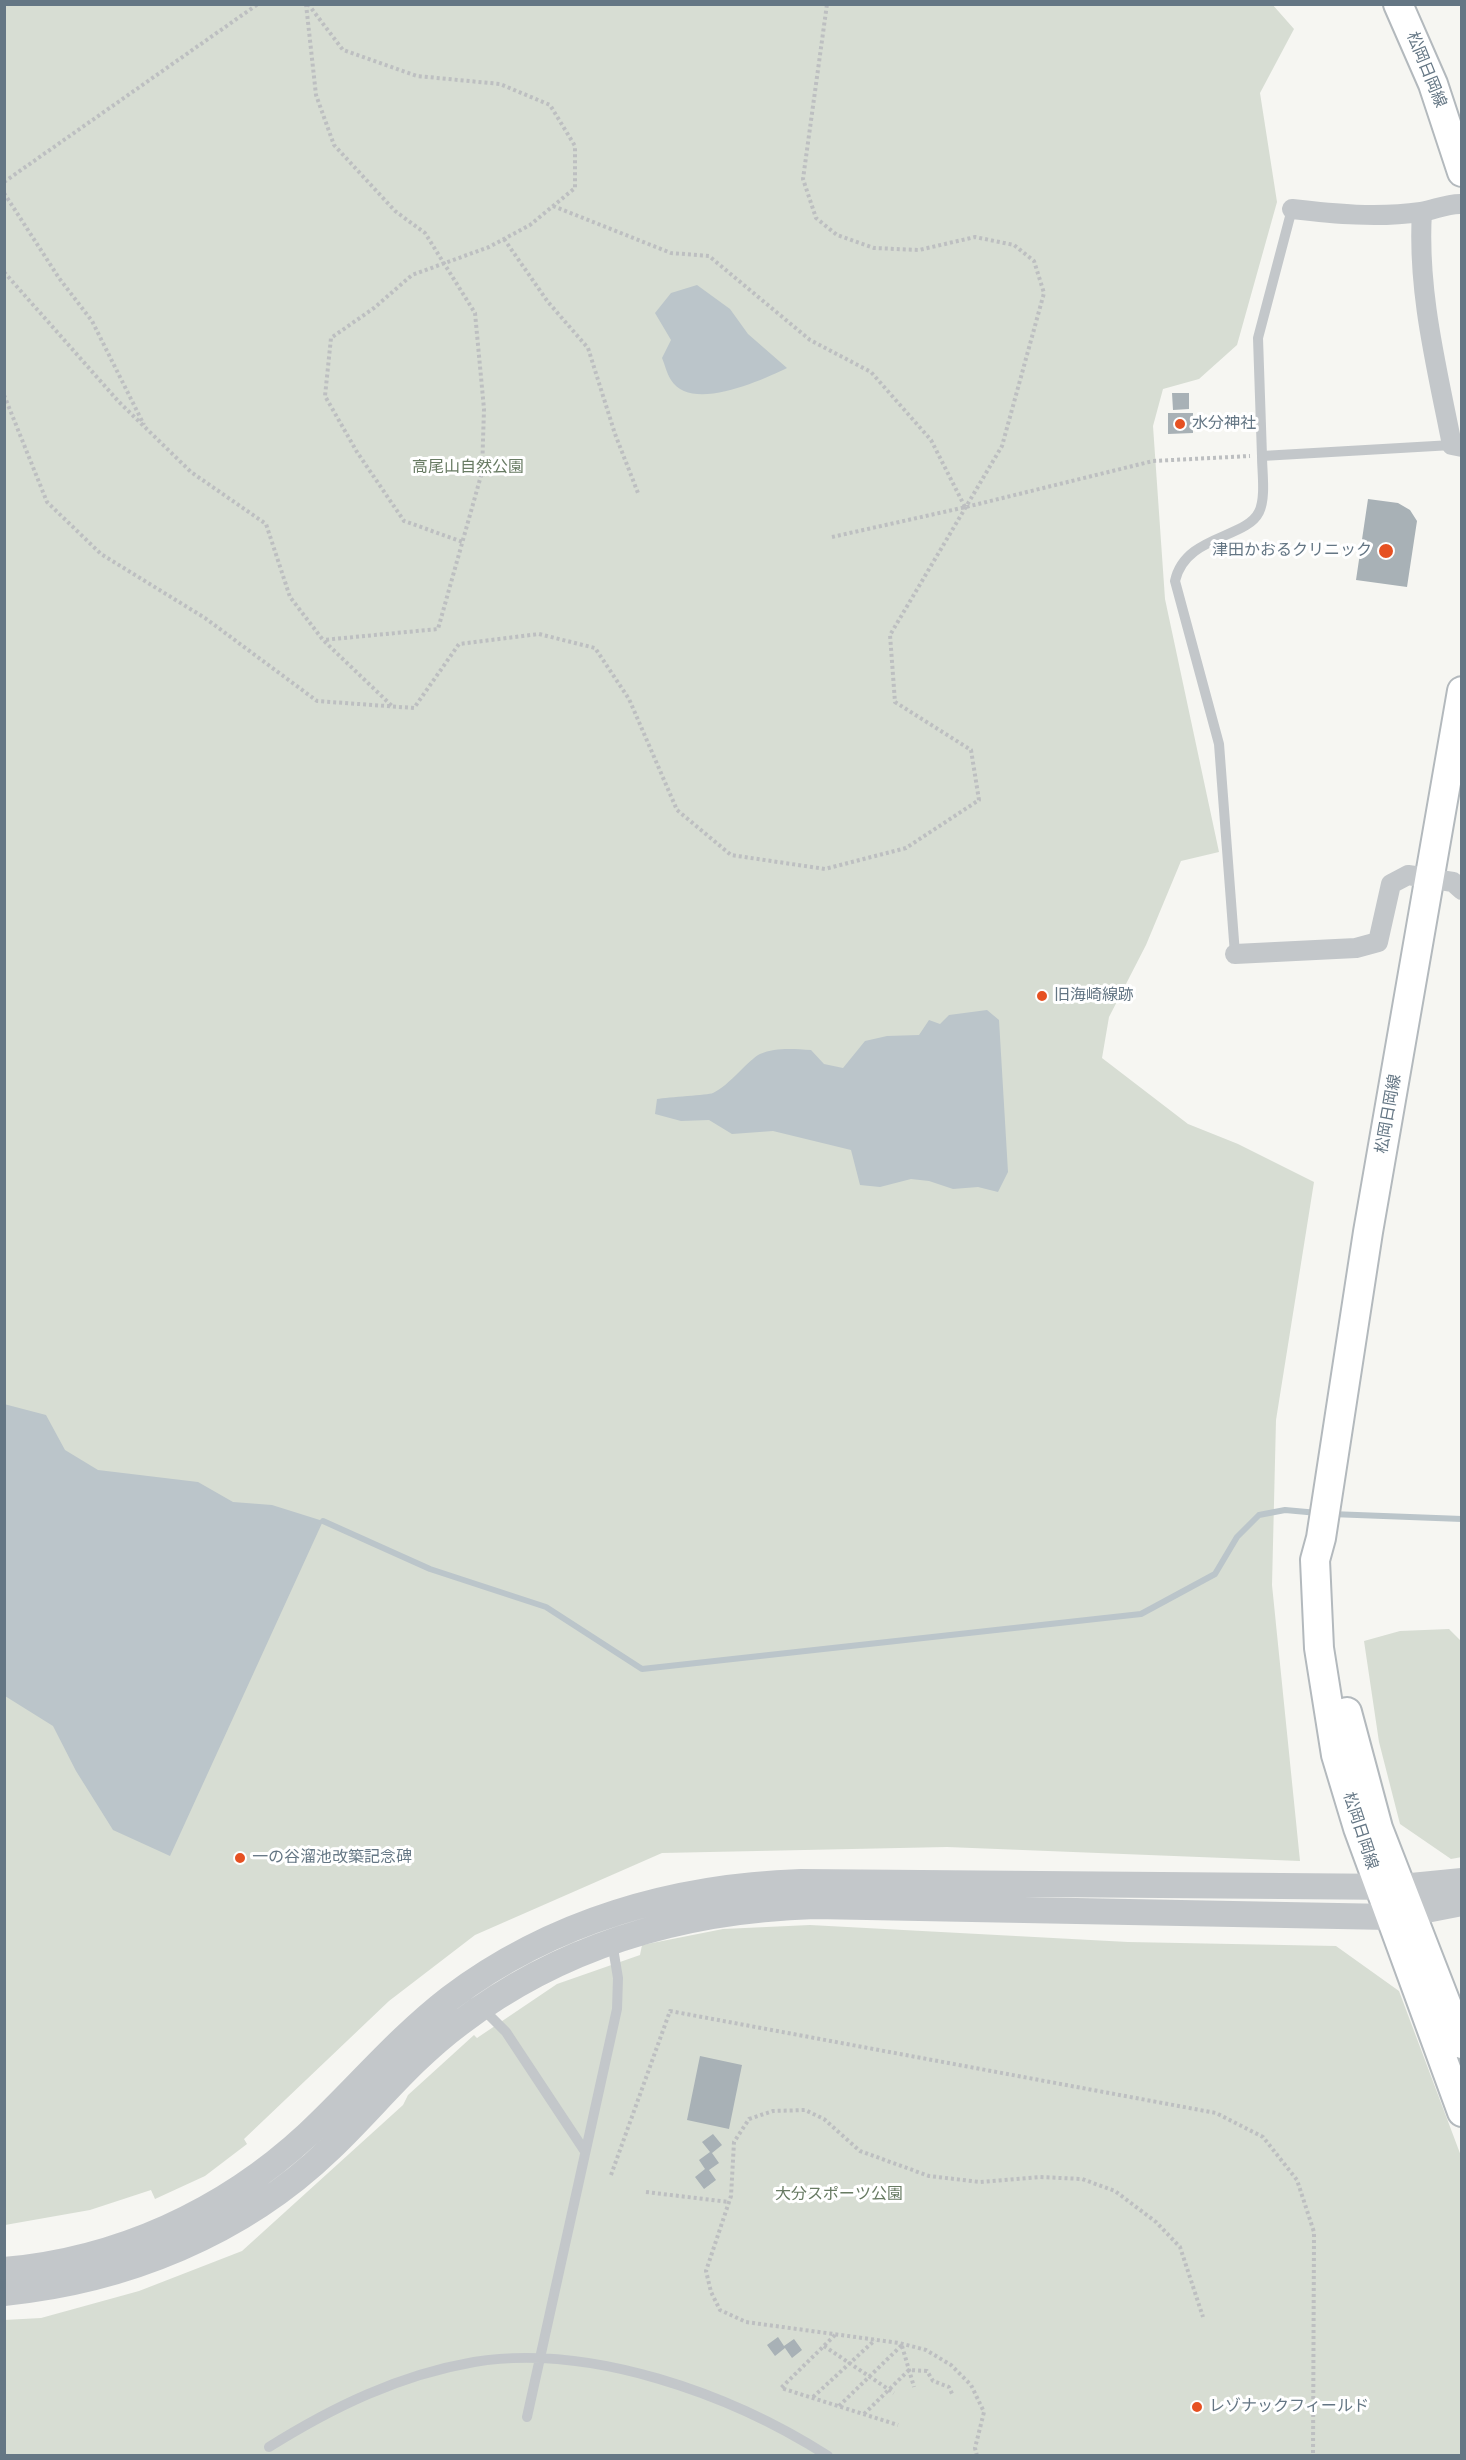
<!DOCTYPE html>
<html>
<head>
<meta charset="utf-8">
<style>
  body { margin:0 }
  #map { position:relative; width:1466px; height:2460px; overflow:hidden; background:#f6f6f2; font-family:"Archivo Narrow",sans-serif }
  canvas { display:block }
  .frame { position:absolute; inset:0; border:6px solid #647684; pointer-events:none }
</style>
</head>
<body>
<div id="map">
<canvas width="1466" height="2460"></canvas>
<div class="frame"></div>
</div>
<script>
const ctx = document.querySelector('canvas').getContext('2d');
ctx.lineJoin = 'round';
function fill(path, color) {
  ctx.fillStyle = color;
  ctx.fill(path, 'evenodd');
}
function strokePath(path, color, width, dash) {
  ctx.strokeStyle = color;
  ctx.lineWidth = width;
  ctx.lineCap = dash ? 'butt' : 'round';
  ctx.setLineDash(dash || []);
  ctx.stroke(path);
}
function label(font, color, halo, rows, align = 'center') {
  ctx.font = font + ' "Archivo Narrow","Noto Sans JP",sans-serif';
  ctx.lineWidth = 6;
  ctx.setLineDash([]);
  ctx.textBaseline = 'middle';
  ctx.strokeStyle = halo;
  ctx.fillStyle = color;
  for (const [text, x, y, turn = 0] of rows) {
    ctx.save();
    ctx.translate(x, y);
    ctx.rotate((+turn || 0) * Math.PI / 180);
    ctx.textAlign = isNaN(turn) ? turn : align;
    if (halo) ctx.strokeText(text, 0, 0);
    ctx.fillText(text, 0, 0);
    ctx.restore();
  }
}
const green = new Path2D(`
  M1272,4L1294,29L1260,93L1277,202L1237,345L1199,379L1163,389L1153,426L1165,599L1219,852L1181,861L1146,945L1109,1017L1102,1058L1188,1124L1238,1144L1314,1182L1276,1420L1272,1585L1300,1861L947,1847L662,1853L475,1935L389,2001L244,2139L247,2144L205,2176L155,2199L151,2190L90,2210L5,2225L4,5Z
  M1449,1629L1462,1642V1857L1451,1859L1400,1824L1379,1742L1364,1641L1400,1631Z
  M810,1925L1128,1942L1336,1946L1399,1991L1461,2156V2455H5L4,2320L41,2318L139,2291L242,2251L403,2105L408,2095L474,2035L477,2038L557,1984L640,1955L642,1945L723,1929Z`);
const water = new Path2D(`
  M697,285L730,309L748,334L787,368C762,380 691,413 671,380C667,374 665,365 662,358L671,340L655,313L671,293Z
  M987,1010L999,1020L1008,1172L998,1192L978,1187L953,1189L929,1181L911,1179L880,1187L860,1185L851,1150L773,1131L732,1134L709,1120L681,1121L655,1114L657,1099C668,1097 708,1095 713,1093C730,1085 748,1060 760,1054C776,1047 794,1049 811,1050L824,1064L843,1068L865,1041L887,1036L919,1035L929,1020L940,1024L949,1015Z
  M4,1404L46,1415L65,1450L98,1470L198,1482L233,1502L272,1505L323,1521L170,1856L113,1830L76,1771L53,1726L5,1696Z`);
const stream = new Path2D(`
  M1331,1514L1462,1519
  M323,1521L430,1569L546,1607L642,1669L1141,1614L1215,1574L1237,1537L1259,1515L1285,1510L1318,1513`);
const building = new Path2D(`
  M1172,393H1189V409L1173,410Z
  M1168,413H1193V433L1168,434Z
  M1368,499L1398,503L1410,510L1417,521L1407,587L1356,580Z
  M700,2056L742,2065L729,2129L687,2120Z
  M713,2134L722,2145L712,2153L719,2163L709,2170L716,2180L704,2189L695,2177L705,2169L699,2160L710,2152L702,2142Z
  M778,2337L784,2346L794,2339L802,2350L792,2358L785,2348L775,2356L767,2345Z`);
const path = new Path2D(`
  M306,4L316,95L334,145L395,211L425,233L475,313L484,409L482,472L438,629L323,640
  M308,4L343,50L417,76L500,84L550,105L575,146V188L530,225L489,247L412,275L374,308L331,338L325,396L357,452L404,521L463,542
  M4,182L258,4
  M4,193L59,278L92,321L144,425
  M553,206L671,253L709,256L810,340L871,372L931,440L965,507
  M504,239L548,302L588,348L615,434L638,493
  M4,272L119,402L191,472L266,524L290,597L323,640L392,706
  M4,395L47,502L101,554L205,618L317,701L414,708L459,644L539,634L595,648L629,699L677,810L731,855L825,869L906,848L979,800L971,750L895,702L890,635L1002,446L1044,293L1034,261L1014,245L975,237L919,250L874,248L837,235L816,218L803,179L827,4
  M832,537L966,507L1153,461L1250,456
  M611,2175L670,2011L1216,2113L1263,2137L1297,2180L1314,2232L1313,2456
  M646,2192L729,2202
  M835,2335L781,2388L898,2425
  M824,2346L894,2393
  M902,2346L914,2387
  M813,2397L875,2340
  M839,2406L903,2344
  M864,2414L909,2370L927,2371L933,2381L949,2387L953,2396
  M977,2456L975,2448L984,2412L971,2385L951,2365L926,2350L899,2343L746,2322L720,2310L711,2292L706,2271L731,2196L734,2142L749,2119L773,2111L805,2110L824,2119L860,2151L929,2176L980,2182L1040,2177L1082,2179L1115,2191L1156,2222L1180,2247L1203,2317`);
const service = new Path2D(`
  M1262,456L1258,338L1292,209
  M1235,954L1219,744L1175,581C1185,535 1246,539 1259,512C1266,498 1262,472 1262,456L1452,445
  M481,2007L506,2032L584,2150
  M527,2417L617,2009L618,1978L612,1942
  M269,2447C333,2407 399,2375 474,2362C590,2343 731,2394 828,2456`);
const minor = new Path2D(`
  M1292,209C1335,214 1377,218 1421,212C1435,210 1447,203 1462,204
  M1422,212C1417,291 1437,368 1452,445L1462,447
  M1235,954L1356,948L1378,942L1391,884L1408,875L1453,882L1462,890`);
const tertiary = new Path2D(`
  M4,2270C118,2260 224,2212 308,2134C356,2089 397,2039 450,1998C552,1921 675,1886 801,1882L1401,1887L1462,1881
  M4,2293C125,2281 242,2234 330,2149C375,2106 409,2061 460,2023C564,1944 687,1910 815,1906L1390,1917L1462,1903`);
const secondary = new Path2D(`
  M1398,4L1433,84L1462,172
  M1462,691L1368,1232L1321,1538L1315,1560L1319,1648L1336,1755L1358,1828L1462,2112
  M1347,1712L1378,1828L1462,2044`);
const markers = [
  [1180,424,6,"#e65122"],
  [1386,551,8,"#e65122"],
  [1042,996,6,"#e65122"],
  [240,1858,6,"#e65122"],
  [1197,2407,6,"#e65122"]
];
const streetNames = [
  ["松岡日岡線",1426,70,68],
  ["松岡日岡線",1389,1114,-80],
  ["松岡日岡線",1360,1831,72]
];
const poiNames = [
  ["水分神社",1192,424],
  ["津田かおるクリニック",1372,551,"right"],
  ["旧海崎線跡",1054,996],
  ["一の谷溜池改築記念碑",252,1858],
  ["レゾナックフィールド",1209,2407]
];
const parkNames = [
  ["高尾山自然公園",468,468],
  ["大分スポーツ公園",839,2195]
];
fill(green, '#d7ddd3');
fill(water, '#bbc5ca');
strokePath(stream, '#bbc5ca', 6);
fill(building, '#a8b1b6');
strokePath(secondary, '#b3b9bd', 32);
strokePath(path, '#bdbfc1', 4, [3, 3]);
strokePath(service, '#c3c7ca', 10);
strokePath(minor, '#c3c7ca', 20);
strokePath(tertiary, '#c3c7ca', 26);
strokePath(secondary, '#fff', 28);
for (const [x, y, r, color] of markers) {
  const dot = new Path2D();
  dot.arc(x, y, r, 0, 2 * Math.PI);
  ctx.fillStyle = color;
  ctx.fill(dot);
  strokePath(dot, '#fff', 2);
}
label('16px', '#647684', '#fff', streetNames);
label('16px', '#647684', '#fff', poiNames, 'left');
label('16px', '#687b63', '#fff', parkNames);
</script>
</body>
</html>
